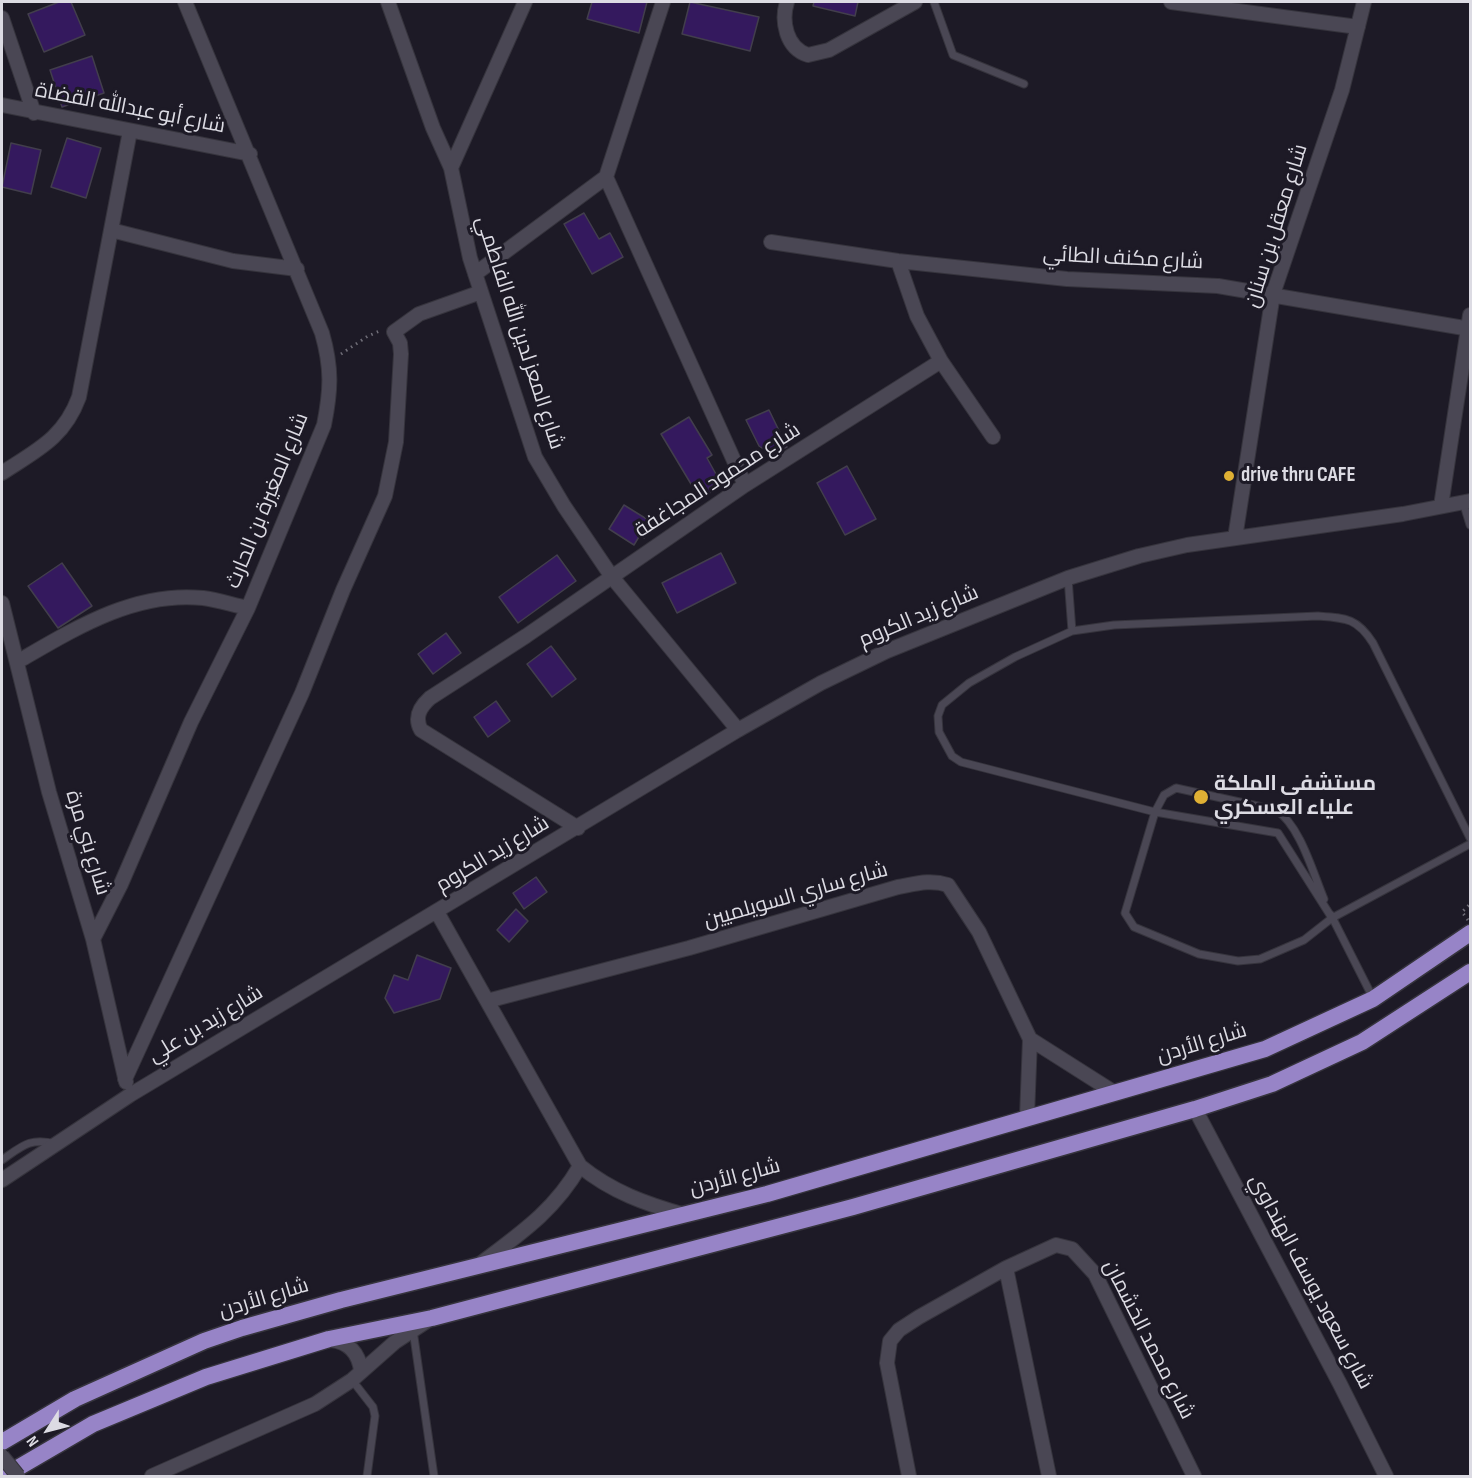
<!DOCTYPE html>
<html>
<head>
<meta charset="utf-8">
<style>
  body { margin:0 }
  #map { position:relative; width:1472px; height:1478px; overflow:hidden; background:#1d1a26; font-family:"Sofia Sans Condensed",sans-serif }
  canvas { display:block }
  .frame { position:absolute; inset:0; border:3px solid #dcdbe3; pointer-events:none }
  .north { position:absolute; left:18px; top:1400px; width:60px; height:60px; -webkit-text-stroke:4px #1d1a26; paint-order:stroke; rotate:234deg; font-size:16px; font-weight:700; line-height:24px; text-align:center; color:#dcdbe3 }
  .north::after { content:''; display:block; margin:auto; width:21px; height:27px; background:#dcdbe3; clip-path:polygon(50% 0,100% 100%,50% 72%,0 100%) }
</style>
</head>
<body>
<div id="map">
<canvas width="1472" height="1478"></canvas>
<div class="frame"></div>
<div class="north">N</div>
</div>
<script>
const ctx = document.querySelector('canvas').getContext('2d');
ctx.lineJoin = 'round';
function fill(path, color) {
  ctx.fillStyle = color;
  ctx.fill(path, 'evenodd');
}
function strokePath(path, color, width, dash) {
  ctx.strokeStyle = color;
  ctx.lineWidth = width;
  ctx.lineCap = dash ? 'butt' : 'round';
  ctx.setLineDash(dash || []);
  ctx.stroke(path);
}
function label(font, color, halo, rows, align = 'center') {
  ctx.font = font + ' "Sofia Sans Condensed",Cairo,sans-serif';
  ctx.lineWidth = 6;
  ctx.setLineDash([]);
  ctx.textBaseline = 'middle';
  ctx.strokeStyle = halo;
  ctx.fillStyle = color;
  for (const [text, x, y, turn = 0] of rows) {
    ctx.save();
    ctx.translate(x, y);
    ctx.rotate((+turn || 0) * Math.PI / 180);
    ctx.textAlign = isNaN(turn) ? turn : align;
    if (halo) ctx.strokeText(text, 0, 0);
    ctx.fillText(text, 0, 0);
    ctx.restore();
  }
}
const building = new Path2D(`
  M59,2H71L85,35L44,52L28,14Z
  M592,2H647L639,33L587,19Z
  M690,2L759,17L750,51L682,34Z
  M814,2H858L855,16L813,6Z
  M92,56L104,93L62,107L50,70Z
  M67,138L101,148L86,198L51,187Z
  M11,143L41,150L31,194L2,187Z
  M584,213L599,239L610,233L623,257L592,274L564,224Z
  M769,410L787,447L771,454L759,446L746,420Z
  M689,417L712,455L707,458L717,476L713,478L717,483L709,488L711,492L700,499L661,434Z
  M847,466L876,519L845,535L817,483Z
  M624,505L653,523L644,538L640,535L634,545L609,529Z
  M721,553L736,583L677,613L662,583Z
  M557,555L576,581L518,623L499,597Z
  M62,563L92,606L58,628L28,586Z
  M446,633L461,653L433,674L418,654Z
  M551,646L576,679L552,697L527,664Z
  M496,701L510,721L488,737L474,717Z
  M536,877L547,892L524,909L513,893Z
  M516,909L528,921L509,942L497,930Z
  M417,955L451,968L440,999L394,1013L385,998L394,975L408,980Z`);
const path = new Path2D(`
  M341,354L368,336L382,330
  M1468,920L1462,912L1470,904`);
const service = new Path2D(`
  M934,2L953,55L1024,84
  M1463,502L1470,525
  M1068,578L1072,631
  M1324,899C1313,873 1300,825 1276,810L1176,788L1164,795L1155,812L1125,913L1134,927L1199,954L1238,961L1260,959L1304,940L1332,918L1470,844
  M1331,915L1373,998
  M1332,918L1278,833L1155,812L961,762L952,756L939,732L938,716L942,705L969,683L1015,657L1072,631L1114,625L1318,616C1346,618 1357,618 1373,643L1470,838
  M2,1160C22,1146 30,1137 56,1144
  M413,1330L434,1476
  M352,1380L373,1407L375,1416L367,1476`);
const minor = new Path2D(`
  M388,2L433,128L451,168L470,258L535,457L564,506L612,577L738,730
  M787,2C781,21 786,48 808,55L829,50L915,2
  M1171,2L1358,27
  M2,18L34,113
  M2,105L250,154
  M451,168L525,2
  M606,177L745,485
  M111,230L233,261L297,269
  M771,242L898,261L1067,279L1218,286L1470,329
  M475,274L606,177L663,2
  M941,361L993,437
  M2,473C37,450 64,438 79,397L130,131
  M1441,506L1470,315
  M1235,538L1273,294L1342,90L1364,2
  M2,603L49,792L93,939L126,1082
  M17,662C74,629 134,591 203,598C218,600 233,605 248,608
  M578,828L421,730C414,717 420,707 430,698L526,636L745,485L941,361L917,316L898,261
  M437,912L580,1166C612,1192 646,1204 685,1215
  M93,939L121,884L191,722L248,608L324,425C331,390 332,368 322,333L185,2
  M487,1001L689,948L898,887C915,884 930,879 948,885L979,932L1030,1039L1027,1117
  M1030,1039L1115,1093
  M125,1079L302,693L343,590L385,496L396,442L401,354L400,343L394,332L419,314L481,292
  M1195,1109L1340,1384L1386,1476
  M2,1180L130,1095L738,730L821,683L887,651L1068,578L1139,556L1187,545L1403,514L1470,501
  M480,1264C521,1233 554,1211 580,1166
  M1006,1268L1049,1476
  M331,1340C349,1342 359,1353 361,1371
  M152,1476L315,1404L352,1380L395,1342L427,1321
  M909,1476L887,1363L890,1341L899,1330L919,1317L1006,1268L1056,1245L1072,1249L1095,1274L1194,1476`);
const trunk = new Path2D(`
  M2,1442L75,1399L204,1341L242,1328L341,1300L767,1194L1265,1049L1373,999L1470,933
  M4,1476L93,1424L206,1377L329,1339L432,1318L853,1207L1195,1109L1272,1084L1362,1042L1470,972`);
const minorBridge = new Path2D(`
  M2,1456L18,1476`);
const markers = [
  [1229,476,6,"#dfb034"],
  [1201,797,8,"#dfb034"]
];
const streetNames = [
  ["شارع أبو عبدالله القضاة",130,109,11],
  ["شارع معقل بن سنان",1277,226,-73],
  ["شارع مكنف الطائي",1123,259,3],
  ["شارع المعز لدين الله الفاطمي",519,333,72],
  ["شارع محمود المجاغفة",718,481,-33],
  ["شارع المغيرة بن الحارث",268,501,-68],
  ["شارع زيد الكروم",919,617,-23],
  ["شارع بني مرة",87,843,73],
  ["شارع زيد الكروم",493,855,-31],
  ["شارع ساري السويلميين",796,896,-16],
  ["شارع زيد بن علي",206,1025,-31],
  ["شارع الأردن",1202,1044,-17],
  ["شارع الأردن",735,1178,-15],
  ["شارع سعود يوسف الهنداوي",1310,1282,62],
  ["شارع الأردن",264,1299,-17],
  ["شارع محمد الخشمان",1148,1340,63]
];
const poiNames = [
  ["drive thru CAFE",1241,476],
  ["مستشفى الملكة",1214,785],
  ["علياء العسكري",1214,809]
];
fill(building, '#34195e');
strokePath(building, '#423e4c', 1.5);
strokePath(service, '#36343d', 9);
strokePath(minor, '#36343d', 16);
strokePath(trunk, '#36343d', 19);
strokePath(path, '#706e78', 3, [1.5, 4.5]);
strokePath(service, '#4a4754', 7);
strokePath(minor, '#4a4754', 14);
strokePath(trunk, '#9784c7', 16);
strokePath(minorBridge, '#36343d', 16, []);
strokePath(minorBridge, '#4a4754', 14);
for (const [x, y, r, color] of markers) {
  const dot = new Path2D();
  dot.arc(x, y, r, 0, 2 * Math.PI);
  ctx.fillStyle = color;
  ctx.fill(dot);
  strokePath(dot, '#1d1a26', 2);
}
label('21px', '#dcdbe3', '#1d1a26', streetNames);
label('bold 21px', '#dcdbe3', '#1d1a26', poiNames, 'left');
</script>
</body>
</html>
